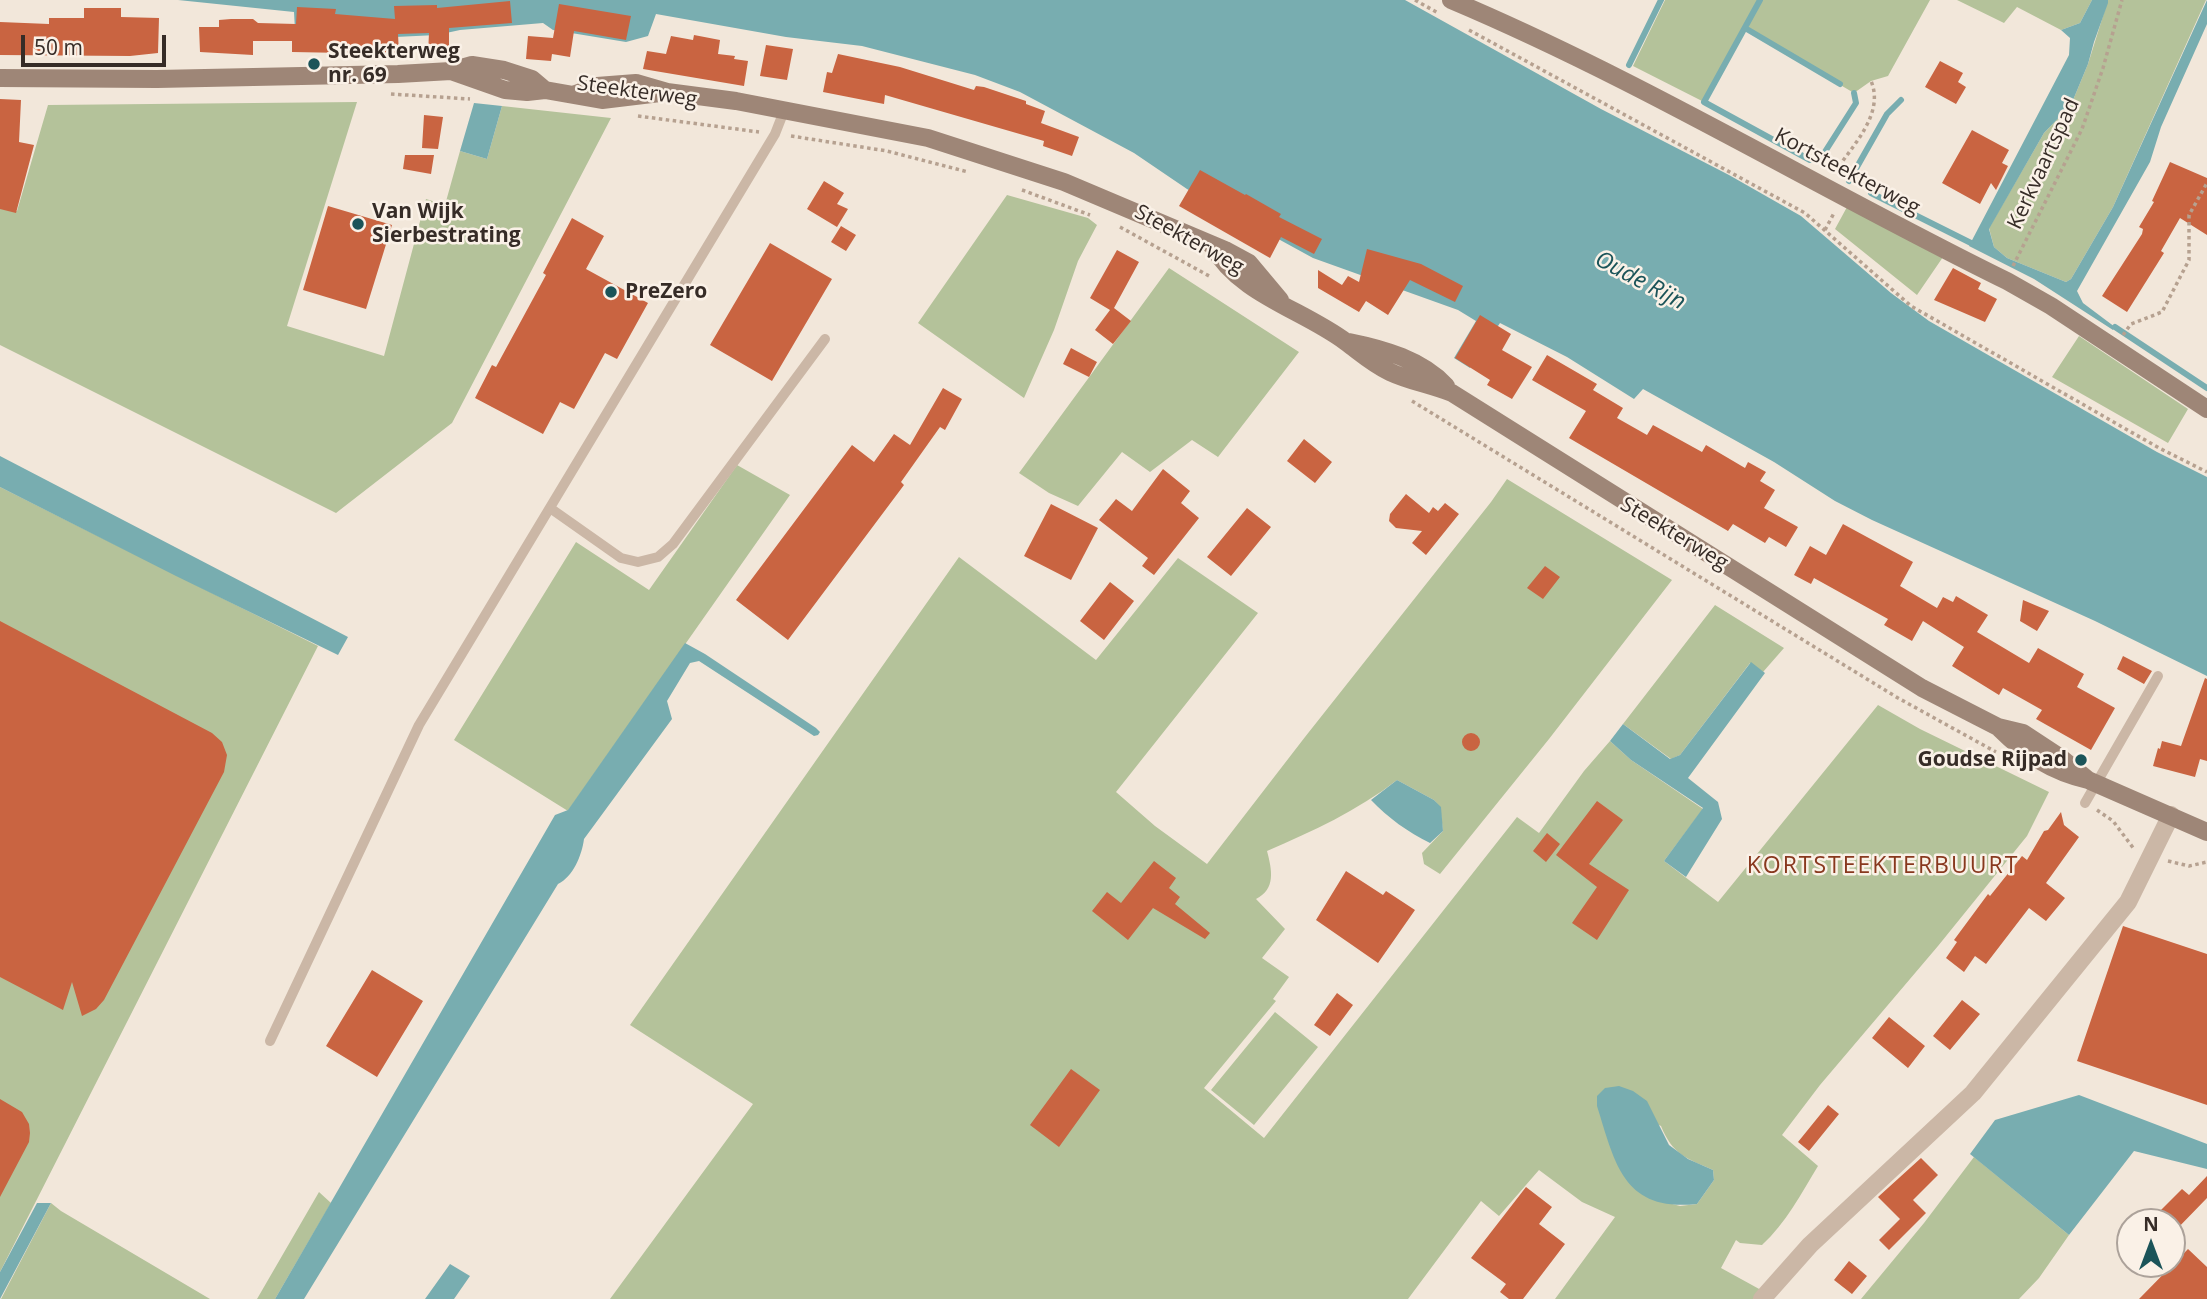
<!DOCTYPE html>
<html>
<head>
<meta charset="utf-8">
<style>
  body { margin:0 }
  #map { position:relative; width:2207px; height:1299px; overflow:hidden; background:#f2e7da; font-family:"Open Sans",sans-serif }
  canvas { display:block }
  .north { position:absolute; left:2116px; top:1208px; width:70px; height:70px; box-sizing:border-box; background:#faf1e7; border:2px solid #aca29a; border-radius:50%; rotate:0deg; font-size:19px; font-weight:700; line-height:28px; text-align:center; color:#362c27 }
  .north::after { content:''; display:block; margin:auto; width:24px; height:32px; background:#1b5459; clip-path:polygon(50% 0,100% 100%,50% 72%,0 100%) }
  .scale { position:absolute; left:21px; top:35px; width:145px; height:32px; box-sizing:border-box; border:4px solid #362c27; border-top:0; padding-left:9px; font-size:21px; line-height:24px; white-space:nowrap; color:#362c27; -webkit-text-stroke:5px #faf1e7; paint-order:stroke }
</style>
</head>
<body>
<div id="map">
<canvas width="2207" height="1299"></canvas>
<div class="north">N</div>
<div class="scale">50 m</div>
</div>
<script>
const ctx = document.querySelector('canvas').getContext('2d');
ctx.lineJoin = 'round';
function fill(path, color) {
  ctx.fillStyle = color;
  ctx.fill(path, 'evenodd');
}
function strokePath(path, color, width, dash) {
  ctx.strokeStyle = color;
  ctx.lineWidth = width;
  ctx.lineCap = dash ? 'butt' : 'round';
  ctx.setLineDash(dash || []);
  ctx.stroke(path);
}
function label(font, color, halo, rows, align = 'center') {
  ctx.font = font + ' "Open Sans",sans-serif';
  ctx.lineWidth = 5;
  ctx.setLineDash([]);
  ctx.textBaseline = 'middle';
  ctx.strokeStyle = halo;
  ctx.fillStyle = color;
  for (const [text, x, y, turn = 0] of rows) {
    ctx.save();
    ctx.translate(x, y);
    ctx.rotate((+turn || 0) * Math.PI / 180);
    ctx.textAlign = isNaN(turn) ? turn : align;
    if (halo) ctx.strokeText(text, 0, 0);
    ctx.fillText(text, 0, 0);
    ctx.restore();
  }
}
const green = new Path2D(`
  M1665,0H1930L1888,76L1871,81L1854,93L1745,29L1704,102L1633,66Z
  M1957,0H2092L2080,23L2061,30L2017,7L2004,23Z
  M2108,0H2206L2113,207L2071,279L2066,282L2007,258L1994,247L1989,228L2044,133L2071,105L2088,64Z
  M357,102L287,326L384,356L426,199L445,205L460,151L487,159L502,106L611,118L452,423L336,513L0,345V208L17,211L48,105Z
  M1007,195L1088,218L1097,225L1078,261L1054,330L1024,398L918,323Z
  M1847,207L1943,257L1917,295L1835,229Z
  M1169,268L1299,352L1218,457L1192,440L1150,472L1122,452L1078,506L1049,493L1019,473Z
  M2079,336L2188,409L2168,443L2052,377Z
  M737,465L790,495L568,811L454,740L576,542L649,590Z
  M1507,479L1672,580L1549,739L1440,874L1424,864L1422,853L1443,831L1440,807L1434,800L1397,780C1357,811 1313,831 1267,851C1272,870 1276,889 1256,899L1285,929L1262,958L1289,977L1273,999L1276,1001L1204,1088L1264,1138L1517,817L1539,833L1584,771L1610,741L1631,760L1703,809L1664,861L1718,902L1878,705L1920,729L2049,792L2027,836L1938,946L1820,1085L1782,1135L1818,1166C1801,1194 1786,1223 1762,1245L1740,1243L1736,1240L1721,1268L1761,1290L1753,1299H1555L1615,1217L1582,1202L1539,1170L1499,1216L1481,1201L1408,1299H610L753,1104L630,1025L959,557L1096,660L1178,558L1258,613L1116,792L1155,826L1207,864L1305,737L1491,502ZM1597,1096L1661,1126C1673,1155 1686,1158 1713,1170L1714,1180L1697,1204L1680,1206L1653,1199Z
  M0,487L318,646L0,1272Z
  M1715,605L1784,648L1763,672L1750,663L1680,755L1671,759L1623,724Z
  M1275,1012L1318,1047L1254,1125L1211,1090Z
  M1974,1157L2069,1235L2039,1278L2019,1299H1861L1924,1223Z
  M319,1192L331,1203L275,1299H257Z
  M51,1203L61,1211L210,1299H1Z`);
const water = new Path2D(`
  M178,0H1405L1601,109L1729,175L1801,216L1891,293L1929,321L2157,452L2207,477V676L2095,621L1872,520L1835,501L1774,462L1643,389L1634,399L1567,357L1500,323L1470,368L1454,358L1476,321L1458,310L1313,258L1187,189L1134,153L1020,92L975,75L862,46L786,37L656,14L648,36L626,42L553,30L543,23L460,30L437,35L395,37L295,30L294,12Z
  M2092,0H2108V3L2094,42L2088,64L2071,105L2044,133L1989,229L1994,247L2007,258L2066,282L2071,279L2113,207L2207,0V24L2161,127L2150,162L2077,291L2083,303L2115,327L2113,330L2034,279L1969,246L2069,55L2070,38L2061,30L2080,23Z
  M474,103L502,106L487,159L460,151Z
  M0,456L348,637L338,655L176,576L0,487Z
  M685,643L705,654L816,728L820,732L818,735L814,736L699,661L690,663L667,701L672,719L584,839C582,855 573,877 558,884L304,1299H275L555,815L568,810Z
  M1751,662L1765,673L1688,778L1718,802L1722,819L1686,877L1664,861L1703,808L1631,760L1610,741L1623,724L1670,759L1680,755Z
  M1397,780L1434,800L1441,807L1443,831L1430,843C1408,832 1388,818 1371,800Z
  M1619,1086L1633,1091L1647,1101L1669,1145L1688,1159L1713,1170L1714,1180L1697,1204C1623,1212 1615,1163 1597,1106V1096L1605,1088Z
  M2079,1095L2207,1144V1169L2134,1151L2069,1235L1970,1154L1995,1120Z
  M37,1203H51L0,1299V1272Z
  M450,1264L470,1276L454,1299H425Z`);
const stream = new Path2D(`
  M1760,0L1704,102L1810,160L1821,158L1856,103L1854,93
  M1745,28L1840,84
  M1629,65L1661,0
  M1849,181L1887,114L1901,100
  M1871,193L1971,243
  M2115,327L2207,388`);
const building = new Path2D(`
  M510,1L512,23L449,28V55L428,54L429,33L398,34L399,54L292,52V41H253V55L200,52L199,27H219V20L231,19H253L258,23L296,24L297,7L336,9L335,14L395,19L394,6L437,5V8Z
  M559,4L631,16L626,40L574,31L570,57L552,54L551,61L526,59L528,36L553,38Z
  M84,8H121V17L159,18L158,53L130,56L0,55V22L49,24V18H84Z
  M694,35L720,40L718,54L735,56L734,59L748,61L744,86L643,69L647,51L666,54L671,36L693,40Z
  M766,45L793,49L787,80L760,76Z
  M838,54L900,67L974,90L976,86L984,87L1026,101V104L1045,111L1041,123L1079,137L1072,156L1043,146L1044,141L885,95L884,104L823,92L827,72L832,73Z
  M1940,61L1963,73L1958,82L1966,87L1956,104L1925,87Z
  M0,99L21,100L19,142L34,145L16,213L0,209Z
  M424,115L443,117L438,149L422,148Z
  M1972,130L2009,150L2002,163L2008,166L1996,190L1991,183L1980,204L1942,183Z
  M405,155H434L431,174L403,169Z
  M2170,162L2207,178V235L2180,218L2161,251L2164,253L2127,312L2102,296L2142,234L2143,229L2139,227L2154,202L2152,201Z
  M1200,170L1245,195L1246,194L1281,214L1279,217L1322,239L1314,254L1281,237L1270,258L1179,206Z
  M824,181L844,193L837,204L848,209L837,227L807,209Z
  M328,206L392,225L366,309L303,290Z
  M572,218L604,236L586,269L648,303L617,359L605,353L574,409L560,402L543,434L475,398L492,365L496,367L546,275L543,273Z
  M841,226L856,235L846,251L831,242Z
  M770,243L832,279L772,381L710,345Z
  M1367,249L1421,264L1463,286L1455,302L1410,280L1388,315L1366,301L1359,312L1318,288V270L1342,285L1348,276L1359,282Z
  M1117,250L1139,262L1114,308L1131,321L1113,344L1095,330L1110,310L1090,298Z
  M1953,268L1981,283L1978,289L1997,299L1985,322L1934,300Z
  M1480,315L1511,334L1502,350L1532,367L1512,399L1487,385L1490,380L1455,358Z
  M1071,348L1097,362L1089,377L1063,364Z
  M1547,355L1597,384L1593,390L1623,408L1617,418L1647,435L1653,425L1702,452L1706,445L1745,468L1748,462L1766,472L1760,481L1775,490L1764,508L1798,527L1786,547L1769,537L1765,543L1733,524L1728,531L1569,438L1586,411L1532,380Z
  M943,388L962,399L945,430L940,427L901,482L904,485L788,640L736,600L852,445L874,462L894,434L910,445Z
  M1304,439L1332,462L1315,483L1287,461Z
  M1163,469L1190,491L1181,503L1199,518L1154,575L1142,566L1148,558L1099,520L1116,499L1132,511Z
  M1406,494L1429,513L1433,507L1438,511L1445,503L1459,514L1426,555L1412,543L1422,531L1396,528L1389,521L1390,514Z
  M1051,504L1098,528L1071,580L1024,556Z
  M1247,508L1271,527L1231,576L1207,557Z
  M1843,524L1913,562L1900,586L1937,608L1943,597L1953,602L1956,596L1988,615L1977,632L2029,663L2038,648L2084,674L2077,687L2115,708L2091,750L2036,719L2042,710L2003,688L1999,695L1952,666L1964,647L1923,621L1912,641L1884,625L1888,619L1814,578L1811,584L1794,575L1810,546L1826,555Z
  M1545,566L1560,577L1543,599L1527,588Z
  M1110,582L1134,601L1104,640L1080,621Z
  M2023,600L2049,611L2037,631L2020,621Z
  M0,621L212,733L222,742L227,755L224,772L104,1000L96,1009L82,1016L72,982L63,1010L0,977Z
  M2123,656L2152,671L2144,684L2117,669Z
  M2205,678L2207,679V761L2200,759L2195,777L2153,766L2158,748L2160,749L2162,741L2181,746Z
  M1462 742a9 9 0 1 1 18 0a9 9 0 1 1-18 0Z
  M1597,801L1623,820L1589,864L1629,890L1597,940L1572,923L1597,887L1556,855Z
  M2061,812L2064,825L2079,837L2046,883L2065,898L2046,921L2029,908L1986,964L1975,956L1964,972L1946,958L1957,942L1954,940L1988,894L1990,896L2022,856L2027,860L2044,831L2048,830Z
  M1547,833L1560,844L1546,862L1533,851Z
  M1154,861L1176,878L1169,888L1180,897L1175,904L1210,933L1205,939L1153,908L1128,940L1092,911L1107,892L1121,903Z
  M1346,871L1383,895L1386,891L1415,910L1378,963L1316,920Z
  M2123,926L2207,954V1105L2077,1061Z
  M372,970L423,1001L377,1077L326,1046Z
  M1337,993L1353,1005L1330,1036L1314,1025Z
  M1962,1000L1980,1014L1950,1050L1933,1036Z
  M1889,1017L1925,1046L1908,1068L1872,1038Z
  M1071,1069L1100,1090L1059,1147L1030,1125Z
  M0,1099L22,1112L29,1124L30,1133L29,1142L0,1197Z
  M1828,1105L1839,1114L1809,1151L1798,1142Z
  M1921,1158L1938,1175L1913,1200L1926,1213L1889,1250L1879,1240L1900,1219L1878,1197Z
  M2207,1176V1198L2174,1232L2172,1222H2163L2156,1215L2182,1189L2189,1195Z
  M1526,1187L1552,1207L1539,1224L1565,1244L1523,1299H1509L1500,1292L1506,1284L1471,1258Z
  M2188,1249L2207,1267V1299H2139Z
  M1849,1261L1867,1276L1852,1294L1834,1280Z`);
const path = new Path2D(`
  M1415,0L1438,13
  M1469,30L1805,213L1911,306L2159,448L2207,472
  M391,94L470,99
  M638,116L759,132
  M791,136L887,151L968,172
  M1835,172C1852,146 1885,114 1871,81
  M1022,190L1090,215
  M1120,227L1211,277
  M1825,230L1834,213
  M2013,266L2082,129L2103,68L2122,0
  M2123,335L2131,324L2162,312L2189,260V215L2207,183
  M1412,401L1898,698L1996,752
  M2097,810L2113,821L2134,849
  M2168,861L2189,866L2207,862`);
const lane = new Path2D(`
  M550,508L621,558L638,562L658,557L673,544L825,339
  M2085,803L2158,676
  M270,1041L419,725L775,134L784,111`);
const street = new Path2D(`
  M1762,1299L1810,1245L1973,1093L2128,902L2171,815`);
const secondary = new Path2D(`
  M1451,0C1643,81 1821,190 2007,281L2051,306L2207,409
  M451,71L505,90L527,92L545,90L602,100L660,93
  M0,78L157,79L398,74L451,71L472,65L504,70L532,79L545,90
  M576,94L597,86L636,83L667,92L736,101L928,138L1064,182L1225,250L1249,263L1280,300
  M1212,245C1240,295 1302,309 1346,342C1361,353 1373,364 1390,372C1409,381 1432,385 1452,393L1922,688L1998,727L2023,733L2061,758L2088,780
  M1349,342C1384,349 1422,360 1446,386
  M2000,729C2025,754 2052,772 2088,780L2207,832`);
const markers = [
  [314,64,7,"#1b5459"],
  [358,224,7,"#1b5459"],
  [611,292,7,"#1b5459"],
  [2081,760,7,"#1b5459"]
];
const poiNames = [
  ["Steekterweg",328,52],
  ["nr. 69",328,76],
  ["Van Wijk",372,212],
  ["Sierbestrating",372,236],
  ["PreZero",625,292],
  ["Goudse Rijpad",2067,760,"right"]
];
const streetNames = [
  ["Steekterweg",637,92,8],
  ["Kerkvaartspad",2044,164,-65],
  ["Kortsteekterweg",1847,172,28],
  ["Steekterweg",1189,240,29],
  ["Steekterweg",1674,534,31]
];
const waterNames = [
  ["Oude Rijn",1640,281,28]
];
const neighbourhoodNames = [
  ["KORTSTEEKTERBUURT",1883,866]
];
fill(green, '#b4c29a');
fill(water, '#78adb0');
strokePath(stream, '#78adb0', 6);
fill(building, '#c96441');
strokePath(path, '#b6a190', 3.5, [3.5, 3.5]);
strokePath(lane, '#cbb7a6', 10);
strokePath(street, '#cbb7a6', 18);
strokePath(secondary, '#9e8677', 18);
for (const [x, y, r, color] of markers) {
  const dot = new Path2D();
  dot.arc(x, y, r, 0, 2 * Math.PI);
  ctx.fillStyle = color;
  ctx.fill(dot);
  strokePath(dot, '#faf1e7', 2.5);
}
label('bold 21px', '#362c27', '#faf1e7', poiNames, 'left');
label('21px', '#362c27', '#faf1e7', streetNames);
label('italic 23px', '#1b5459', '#faf1e7', waterNames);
ctx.letterSpacing = '2px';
label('23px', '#88381e', '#faf1e7', neighbourhoodNames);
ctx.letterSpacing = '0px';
</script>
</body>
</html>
